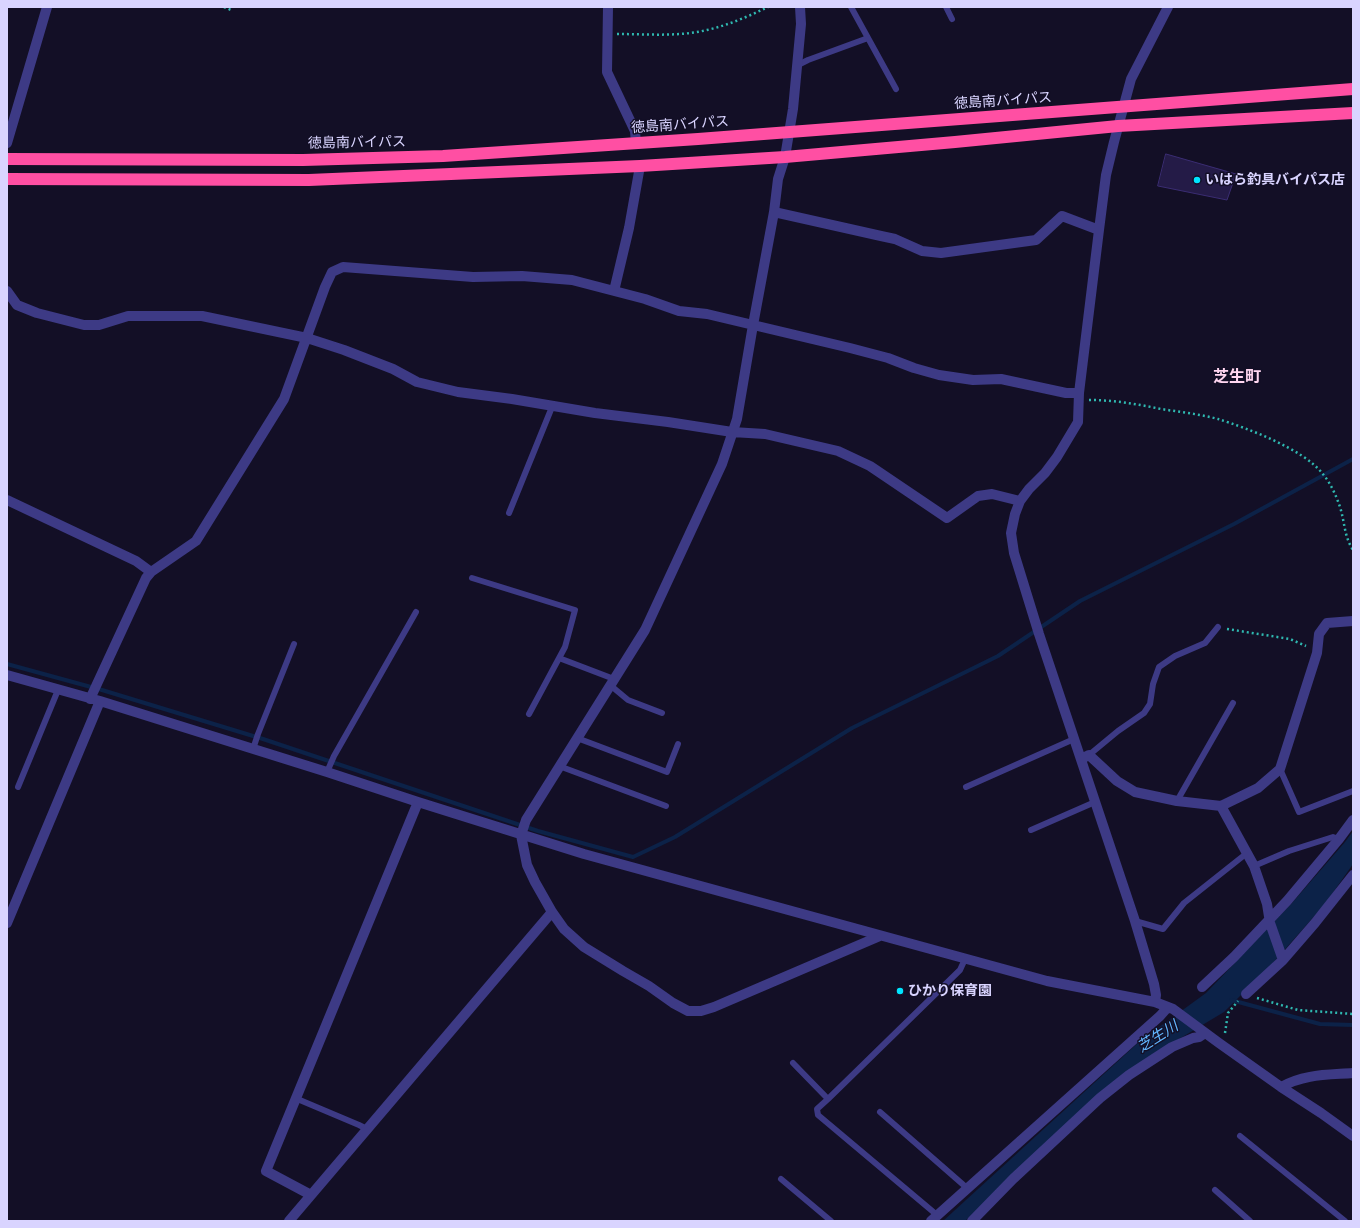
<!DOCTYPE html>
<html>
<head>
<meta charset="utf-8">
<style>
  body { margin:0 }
  #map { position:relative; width:1360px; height:1228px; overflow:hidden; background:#130f26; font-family:Manrope,sans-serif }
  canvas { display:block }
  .frame { position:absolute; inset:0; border:8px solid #d9d4ff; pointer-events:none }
</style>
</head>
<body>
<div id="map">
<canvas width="1360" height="1228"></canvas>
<div class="frame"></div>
</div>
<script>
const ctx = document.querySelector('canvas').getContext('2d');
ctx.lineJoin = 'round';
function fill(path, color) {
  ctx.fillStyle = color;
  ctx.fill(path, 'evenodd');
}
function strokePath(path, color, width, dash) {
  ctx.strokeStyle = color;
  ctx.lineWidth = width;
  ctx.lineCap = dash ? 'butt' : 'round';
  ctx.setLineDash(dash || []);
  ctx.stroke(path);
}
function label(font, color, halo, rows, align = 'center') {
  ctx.font = font + ' Manrope,"Noto Sans JP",sans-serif';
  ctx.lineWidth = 3;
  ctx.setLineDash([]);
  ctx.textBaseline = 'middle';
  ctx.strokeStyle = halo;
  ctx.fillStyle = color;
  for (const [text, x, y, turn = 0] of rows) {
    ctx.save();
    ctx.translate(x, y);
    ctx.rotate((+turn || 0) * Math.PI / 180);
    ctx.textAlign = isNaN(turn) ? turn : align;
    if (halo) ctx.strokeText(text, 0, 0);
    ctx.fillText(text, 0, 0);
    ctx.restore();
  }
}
const water = new Path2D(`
  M1353,831V864L1325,904L1272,964L1224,1012L1179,1039L1073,1119L965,1221H943L1140,1041L1206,993L1292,903L1345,842Z`);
const stream = new Path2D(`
  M7,664L102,690L263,739L538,831L633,857L675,837L852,728L998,656L1080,601L1234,524L1353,459
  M1231,1000L1320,1024L1353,1025`);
const building = new Path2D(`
  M1166,154L1236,174L1227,200L1158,186Z`);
const path = new Path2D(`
  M224,7L231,10
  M617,34C647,34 678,37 707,30C729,25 749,16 768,7
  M1089,400C1113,400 1137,404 1161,409C1180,412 1199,414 1218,419C1247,428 1303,449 1322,473C1330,482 1336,495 1340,507C1345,523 1344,536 1353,550
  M1227,629L1290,639L1306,646
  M1257,998L1298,1010L1353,1014
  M1225,1033L1228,1013L1238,1001`);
const lane = new Path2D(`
  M851,7L896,89
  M946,7L952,19
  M798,65L808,60L868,38
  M509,513L552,407
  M472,578L575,610L565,647L529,714
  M559,658L614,679
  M610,685L628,700L662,713
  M577,738L667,772L678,744
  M253,749L258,734L294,644
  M1089,755L1118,731L1144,713L1150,704L1153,684L1159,667L1175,656L1205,643L1218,627
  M559,766L666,806
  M1280,769L1299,812L1353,791
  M327,772L334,756L416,612
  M18,787L58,690
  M966,787L1074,739
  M1177,801L1233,703
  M1031,830L1095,802
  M1254,866L1289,851L1333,837L1339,839
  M1135,921L1163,929L1184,903L1247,853
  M793,1063L828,1099L817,1109L818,1115L937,1215
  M295,1098L359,1125L367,1129
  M828,1099L960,970L965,959
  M880,1112L967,1188
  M1240,1136L1345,1221
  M781,1179L831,1221
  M1215,1190L1250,1221`);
const street = new Path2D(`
  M608,7L607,72L635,131L636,144
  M800,7L801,24L793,109L785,157L778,179L774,212L753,325L737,419L722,464L645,630L526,820L521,835L527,865L535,882L552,912L564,929L584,947L623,971L649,986L673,1003L688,1011H701L714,1007L880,936
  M7,143L47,7
  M774,212L881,236L895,239L922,251L941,253L1036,240L1062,216L1099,230
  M7,291L17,305L37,313L84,325H99L128,316H202L307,338L344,350L393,369L417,382L458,392L512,399L595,413L668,422L732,432L765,434L838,451L870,466L947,518L978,496L992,494L1020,501
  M614,291L629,228L640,166
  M7,500L136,561L151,572
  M7,675L100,701L327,772L418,802L584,854L1047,981L1155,1002L1173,1009L1219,1043L1281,1087L1321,1113L1353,1136
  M90,699L146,578L151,572L196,541L284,399L325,287L332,272L343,267L473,277L522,276L572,280L645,299L679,311L707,314L850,348L888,358L914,368L939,375L973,380L1001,379L1066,393H1079
  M1081,759L1089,755L1117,781L1135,792L1177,801L1221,806L1258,788L1280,769L1317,653L1319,634L1327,623L1353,621
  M1221,806L1254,866L1267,904L1270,923L1283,960L1315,923L1353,875
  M7,923L100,701
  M1202,987L1234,957L1287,901L1339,839L1353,820
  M1246,994L1283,960
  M1155,1002L1156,995L1154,984L1135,921L1039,634L1014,553L1011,533L1015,514L1020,501L1029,489L1045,473L1057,457L1078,422L1079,393L1099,230L1106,175L1114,142L1131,79L1168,7
  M1281,1087C1304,1074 1327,1075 1353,1073
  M311,1195L266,1171L418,802
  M289,1221L552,912
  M931,1221L1160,1016L1168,1007
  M972,1221L1013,1179L1100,1098L1129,1075L1172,1047L1193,1038L1199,1037L1205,1033`);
const highway = new Path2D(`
  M7,159L303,160L443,156L698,139L1353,89
  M7,179L309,180L640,166L785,157L955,142L1118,126L1353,113`);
const markers = [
  [1197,180,4,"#00e5ff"],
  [900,991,4,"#00e5ff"]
];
const streetNames = [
  ["徳島南バイパス",1003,101,-4],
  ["徳島南バイパス",680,125,-4],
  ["徳島南バイパス",357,143,-1]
];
const poiNames = [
  ["いはら釣具バイパス店",1205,180],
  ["ひかり保育園",908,991]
];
const waterNames = [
  ["芝生川",1158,1037,-32]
];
const quarterNames = [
  ["芝生町",1237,378]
];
fill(water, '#0c2248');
strokePath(stream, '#0c2248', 4);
fill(building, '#241b47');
strokePath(building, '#3b2d73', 1);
strokePath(path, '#2fb8b0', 2.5, [2, 3]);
strokePath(lane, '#3d3a85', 6);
strokePath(street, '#3d3a85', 10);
strokePath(highway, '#ff4fa3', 12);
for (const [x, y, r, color] of markers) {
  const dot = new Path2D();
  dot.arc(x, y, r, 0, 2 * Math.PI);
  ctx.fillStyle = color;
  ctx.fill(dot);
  strokePath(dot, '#130f26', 1.5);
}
label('14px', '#d9d4ff', '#130f26', streetNames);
label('bold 14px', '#d9d4ff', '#130f26', poiNames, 'left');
label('italic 15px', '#62b6ff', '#130f26', waterNames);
label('bold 16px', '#ffd6f0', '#130f26', quarterNames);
</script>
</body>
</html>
